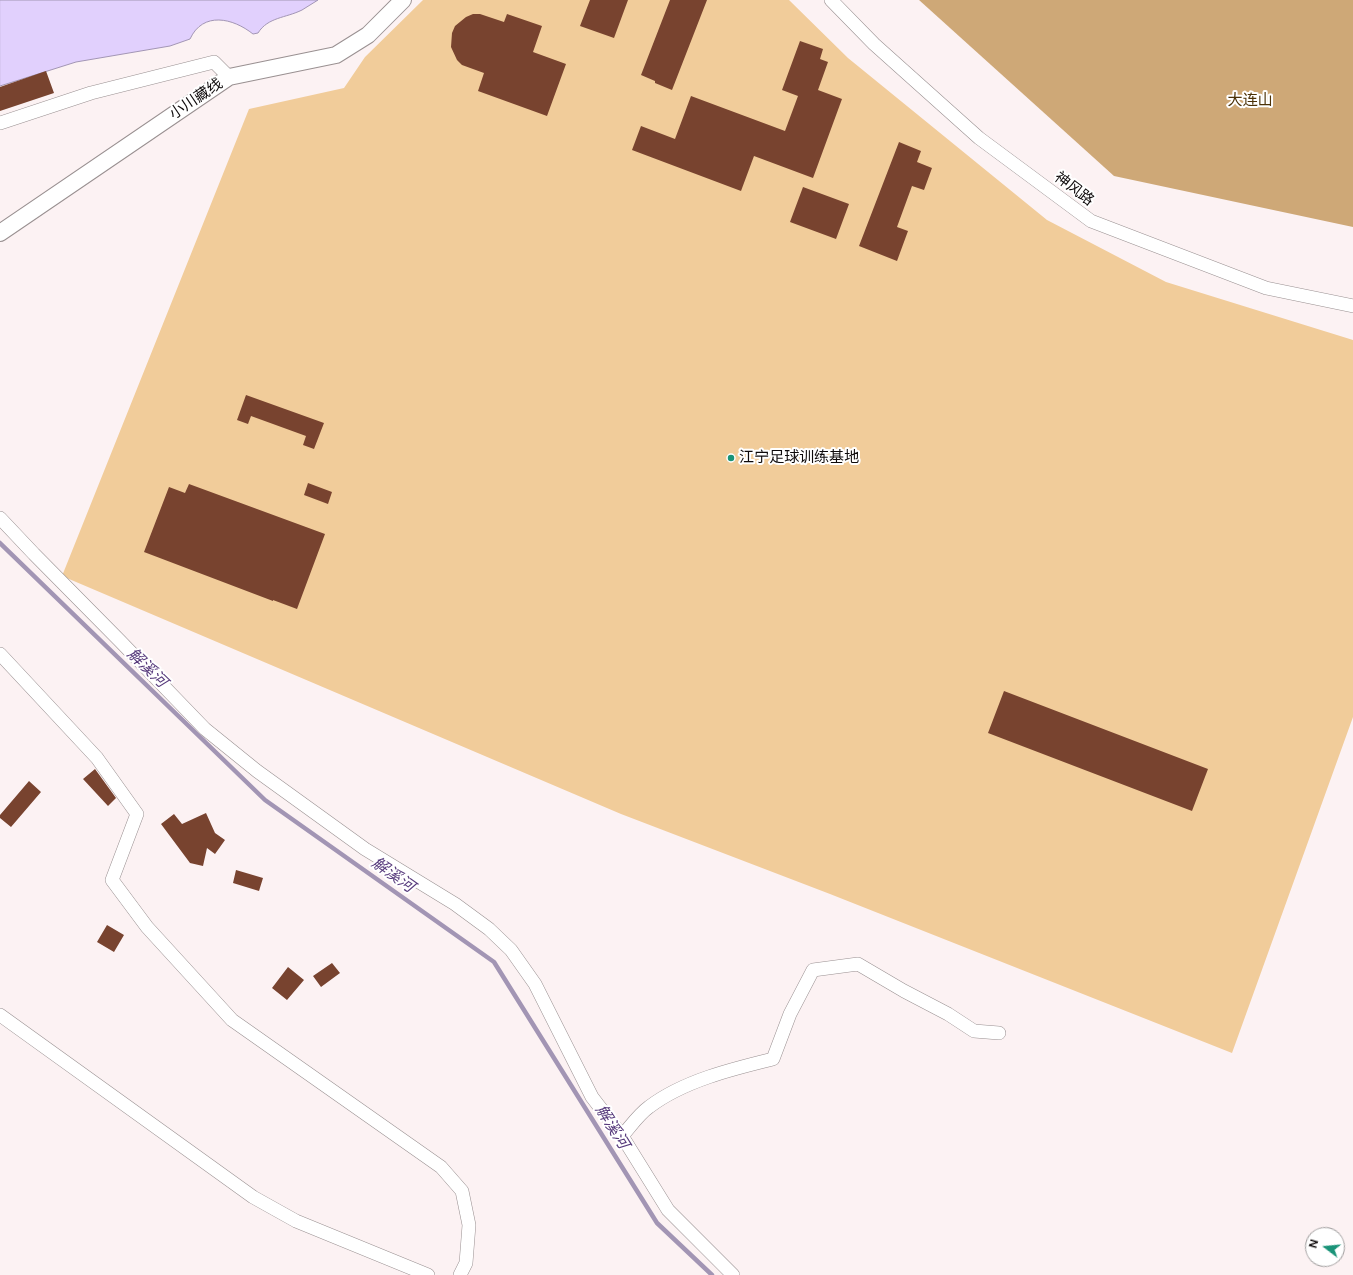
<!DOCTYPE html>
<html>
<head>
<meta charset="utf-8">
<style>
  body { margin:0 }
  #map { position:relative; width:1353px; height:1275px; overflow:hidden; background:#fcf2f3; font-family:Figtree,sans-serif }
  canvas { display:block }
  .north { position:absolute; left:1305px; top:1227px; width:40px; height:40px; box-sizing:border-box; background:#fff; border:1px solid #9f9d9d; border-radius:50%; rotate:286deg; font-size:11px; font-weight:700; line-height:16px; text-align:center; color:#0e0a0b }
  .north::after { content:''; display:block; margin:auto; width:14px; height:18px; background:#1a9378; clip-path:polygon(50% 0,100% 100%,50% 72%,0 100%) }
</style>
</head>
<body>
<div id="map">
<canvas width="1353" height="1275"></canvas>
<div class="north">N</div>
</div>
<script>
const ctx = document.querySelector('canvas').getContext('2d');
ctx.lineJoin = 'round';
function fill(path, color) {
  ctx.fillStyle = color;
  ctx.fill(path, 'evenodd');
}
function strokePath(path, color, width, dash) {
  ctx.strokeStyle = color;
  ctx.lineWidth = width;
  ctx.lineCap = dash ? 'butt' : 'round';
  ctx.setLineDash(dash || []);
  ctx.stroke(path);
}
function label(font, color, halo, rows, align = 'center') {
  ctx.font = font + ' Figtree,"Noto Sans SC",sans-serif';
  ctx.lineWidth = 4;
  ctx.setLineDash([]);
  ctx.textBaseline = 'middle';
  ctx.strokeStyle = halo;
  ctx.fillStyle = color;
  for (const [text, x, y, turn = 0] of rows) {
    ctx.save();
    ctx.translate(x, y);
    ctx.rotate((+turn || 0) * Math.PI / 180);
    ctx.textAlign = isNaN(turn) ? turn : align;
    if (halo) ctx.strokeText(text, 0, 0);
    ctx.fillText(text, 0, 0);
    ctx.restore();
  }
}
const green = new Path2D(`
  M423,0H789L848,58L1047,220L1166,282L1353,340V717L1232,1053L830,894L621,814L62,576L249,109L344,88L365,57Z`);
const forest = new Path2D(`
  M919,0H1353V227L1114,176Z`);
const water = new Path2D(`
  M0,0H318C313,3 307,7 302,10C286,18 268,17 258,33L253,34C233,18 203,11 190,39L170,46L76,62L0,86Z`);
const stream = new Path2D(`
  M0,543L265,800L494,962L657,1223L712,1275`);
const building = new Path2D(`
  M590,0H628L614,38L580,26Z
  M670,0H707L672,90L655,83V81L641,75Z
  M473,14H480L504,22L507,14L542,26L533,52L566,64L547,116L478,91L484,73L462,65L457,60L451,47L452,33L455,26L466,17Z
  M800,41L823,49L820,59L828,62L818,90L842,99L813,178L754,156L741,191L632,150L641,126L675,139L691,96L785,131L798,96L782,90Z
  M46,71L54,93L0,111V87Z
  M899,142L921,151L917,162L932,168L924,190L912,186L897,227L908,231L897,261L859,246Z
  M803,187L849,204L836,239L790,222Z
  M246,395L324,423L314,449L303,445L306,436L251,416L248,424L237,420Z
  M308,483L332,492L328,504L304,495Z
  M189,484L325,534L297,609L273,600V601L144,552L169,487L185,493Z
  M1004,691L1208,769L1192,811L988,733Z
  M95,769L116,798L108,806L83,779Z
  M29,781L41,792L11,827L0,818V815Z
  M206,813L215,833L225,840L215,854L207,848L203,866L190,863L161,824L174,814L182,824Z
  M236,870L263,878L259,891L233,883Z
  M107,925L124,935L114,952L97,942Z
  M332,963L340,973L321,987L313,976Z
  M288,967L304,980L287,1000L272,988Z`);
const minor = new Path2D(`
  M831,0L874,44L979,138L1091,221L1266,288L1353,306
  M0,123L91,93L214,62L229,77
  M0,518L34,554L120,641L205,729L257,771L365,849L455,904L489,929L511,950L535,984L592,1097L622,1136L668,1210L733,1275
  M0,654L97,758L137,814L112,880L147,927L232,1020L441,1167L462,1191L469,1225L466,1263L460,1275
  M0,1015L253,1197L296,1221L428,1275
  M622,1136C630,1127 639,1114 649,1107C683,1081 732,1069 773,1059L790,1014L813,970L858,964L904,991L948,1014L974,1031L999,1033`);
const tertiary = new Path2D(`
  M0,233L229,77L336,55L368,35L403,0`);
const markers = [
  [731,458,4,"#1a9378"]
];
const streetNames = [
  ["小川藏线",196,99,-34],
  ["神风路",1074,189,37]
];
const parkNames = [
  ["大连山",1250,101]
];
const poiNames = [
  ["江宁足球训练基地",739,458]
];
const waterNames = [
  ["解溪河",147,668,44],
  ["解溪河",393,875,35],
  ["解溪河",612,1127,58]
];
fill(green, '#f1cc9a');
fill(forest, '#cea877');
fill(water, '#e1d0fd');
strokePath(water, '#a295b4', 1);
strokePath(stream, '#a295b4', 4.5);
fill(building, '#78432f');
strokePath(minor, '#999091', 14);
strokePath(tertiary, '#999091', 18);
strokePath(minor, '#fff', 13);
strokePath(tertiary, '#fff', 16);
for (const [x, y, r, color] of markers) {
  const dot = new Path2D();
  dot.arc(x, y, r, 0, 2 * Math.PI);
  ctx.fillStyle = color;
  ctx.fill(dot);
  strokePath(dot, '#fff', 1.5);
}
label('15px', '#0e0a0b', '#fff', streetNames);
label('15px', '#4b3107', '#fff', parkNames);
label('15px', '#0e0a0b', '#fff', poiNames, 'left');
label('italic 16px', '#573a7c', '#fff', waterNames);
</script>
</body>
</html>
